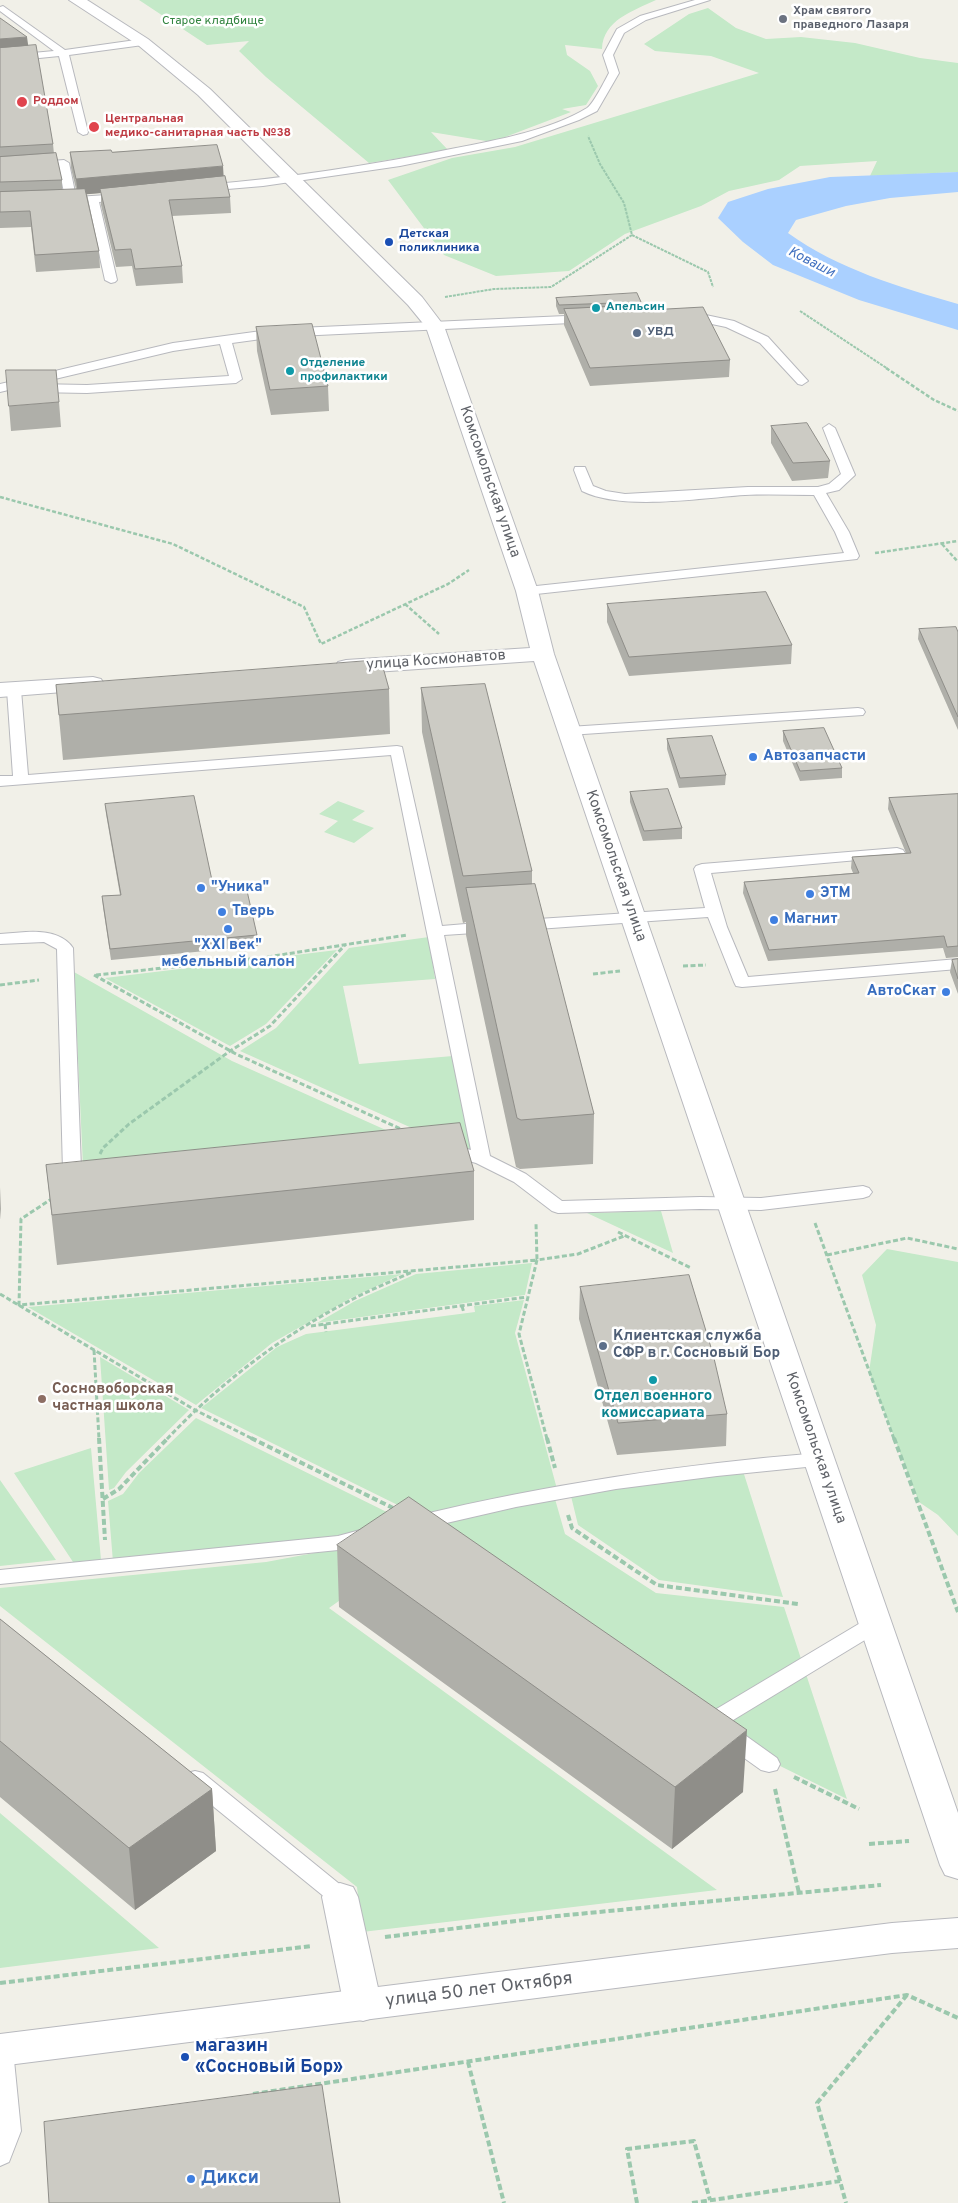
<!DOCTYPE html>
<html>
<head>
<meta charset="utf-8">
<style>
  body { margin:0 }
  canvas { display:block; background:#f1f0e8 }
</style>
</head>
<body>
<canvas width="958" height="2203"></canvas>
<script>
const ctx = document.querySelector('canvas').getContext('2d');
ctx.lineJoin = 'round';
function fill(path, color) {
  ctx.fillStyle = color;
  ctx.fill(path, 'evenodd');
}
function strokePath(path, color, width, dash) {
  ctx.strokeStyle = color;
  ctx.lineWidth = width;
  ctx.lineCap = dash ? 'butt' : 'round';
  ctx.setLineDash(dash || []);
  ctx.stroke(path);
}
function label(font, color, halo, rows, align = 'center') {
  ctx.font = font + ' Overpass,sans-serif';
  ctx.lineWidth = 5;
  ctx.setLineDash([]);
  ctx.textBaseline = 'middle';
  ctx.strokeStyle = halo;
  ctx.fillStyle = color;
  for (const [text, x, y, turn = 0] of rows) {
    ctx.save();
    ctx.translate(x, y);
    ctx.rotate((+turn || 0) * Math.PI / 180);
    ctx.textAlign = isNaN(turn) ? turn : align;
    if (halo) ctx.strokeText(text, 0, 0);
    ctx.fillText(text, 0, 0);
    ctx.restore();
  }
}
const green = new Path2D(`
  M139,0H656C633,11 603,20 602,49L565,45L567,55L590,71L598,86L586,105L562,109L571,112L492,142L431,132L448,150L369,163L266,77L239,51L249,41L207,45Z
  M708,8L736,28L766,39L801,37L855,43L920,58L958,63V172L870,176L877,161L800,166L779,180L729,191L701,206L625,234L569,271L496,276L444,255L388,180L452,158L515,147L759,73L711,56L655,51L644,44L689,14Z
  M338,801L365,811L352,820L374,828L354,843L324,832L338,821L319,814Z
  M429,937L435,979L343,986L359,1064L453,1056L474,1153L452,1146L240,1051L276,1028L349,948Z
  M337,950L266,1024L230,1046L105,978Z
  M74,972L232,1061L417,1144L83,1166Z
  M661,1211L673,1253L587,1213Z
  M887,1249L958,1262V1536L938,1515L919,1502L869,1372L876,1325L862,1275Z
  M532,1263L525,1295L317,1323L355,1301L416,1274Z
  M402,1274L351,1298L272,1343L196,1405L28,1307Z
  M524,1300L515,1333L557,1489L420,1516L201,1408L277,1347L306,1334L475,1312L474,1306Z
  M100,1357L189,1410L126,1472L114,1488L109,1490Z
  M196,1418L403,1520L339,1537L113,1562L108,1501L123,1494L139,1473Z
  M91,1448L101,1560L75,1565L14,1473Z
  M743,1471L783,1597L659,1580L578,1525L571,1496Z
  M0,1480L56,1560L0,1566Z
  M555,1499L565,1534L656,1593L784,1607L847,1799L772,1762L436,1525Z
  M425,1540L329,1608L717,1890L362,1932L357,1887L0,1606V1588L266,1562L341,1548Z
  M0,1813L159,1948L0,1968Z`);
const water = new Path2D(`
  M958,172V192L890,198L846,206L796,220L788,233C838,269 899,287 958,304V330L859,300L773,265L743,242L718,218L728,202L768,189L830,177Z`);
const pathFar3 = new Path2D(`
  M632,235L708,272L713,287
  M445,297L494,289L551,287L632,235L624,203L600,164L588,136
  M800,311L888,369`);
const pathFar2 = new Path2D(`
  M886,368L934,400L958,411
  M0,497L173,544L304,607L321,644L448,584L469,570
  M942,544L958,562
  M875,553L958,541
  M405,604L439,634`);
const pathFar1 = new Path2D(`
  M683,966L706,965
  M593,974L620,971
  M94,975L236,1054L403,1130
  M96,975L261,958L407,935
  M0,985L39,980
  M100,1154L103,1148L129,1124L230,1051L270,1026L345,945
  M53,1198L21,1219L19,1305L537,1260L536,1223
  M815,1223L894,1439
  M618,1232L691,1268
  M827,1255L907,1238L958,1249
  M0,1294L195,1410L253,1439
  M462,1306L464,1313
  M325,1324L326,1332
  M311,1326L527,1297
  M94,1350L99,1439
  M167,1439C220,1383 284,1334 353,1299C372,1289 392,1281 412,1272
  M547,1439L519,1334L537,1260L578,1254L624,1236`);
const path = new Path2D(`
  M99,1438L105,1540
  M251,1438L393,1508
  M547,1438L555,1468
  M894,1438L958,1612
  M103,1499L119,1489L168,1438
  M568,1515L572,1528L657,1585L798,1604
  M794,1777L859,1809
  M775,1789L799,1893
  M869,1844L909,1841
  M385,1937L557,1916L881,1885
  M0,1983L312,1946
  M468,2062L504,2203
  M253,2094L907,1995L958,2018
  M840,2181L817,2103L907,1995
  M637,2203L627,2149L694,2141L710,2200
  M692,2203L840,2181L846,2203`);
const service = new Path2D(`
  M695,0H710L646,20L624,33L613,55L619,73L597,111L579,120L522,141L400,166L263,186L204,191L199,188L204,185C289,178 373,165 456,148C497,140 551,130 587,108C594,103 604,82 609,73L603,55L617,29L640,16Z
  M3,6L65,50L143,39L148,42L143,45L69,55L88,132L87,134L83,135L78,132L59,56L0,62V56L54,51L0,11V7Z
  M64,160L69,163L76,197L123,194L129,197L123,200L99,202L117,280L115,282L111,283L105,280L88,203L64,204L58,201L65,198L59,167L0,171V165Z
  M687,311L734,321L768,337L808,381L802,385L798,384L760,343L726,327L683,318L681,315L683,312Z
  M588,315L594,319L592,322L276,337L232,343L242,379L236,383L87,393L34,392L28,388L34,384L87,385L229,376L220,344L173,351L0,392V384L173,343L276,329Z
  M829,424L835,428L855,475L839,490L826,493L849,532L859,556L857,559L527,595L520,591L527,587L844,553L835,532L814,495C791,495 768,494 745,495C700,498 622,511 582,491L574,470L575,467H585L593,486L606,491L625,494L748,487H818L829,484L841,474L823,428Z
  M14,686L19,687L21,690L28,775L397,746L402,747L442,926L489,922L495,924L497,927L495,930L489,932L444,935L490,1156L526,1174L562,1201L700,1197L761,1198L863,1186L869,1188L872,1192L869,1196L863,1198L761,1210L700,1209L558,1213L552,1211L514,1182L476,1163L440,1153L437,1149L440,1145L446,1144L471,1150L391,755L0,786V776H13L7,690L9,687Z
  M858,708L863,709L865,712L863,715L569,735L564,734L562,731L564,728L569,727Z
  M897,848L903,850L905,853L903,856L711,873L727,927L748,977L958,959V969L742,987L736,986L734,982L708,917L523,930L517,928L515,925L517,922L523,920L705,908L694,869L696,866L702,864Z
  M26,932C43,931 63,933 73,948L81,1169L93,1179L90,1183C80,1186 69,1180 63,1171L57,949L44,942L0,944V934Z
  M819,1453L826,1455L829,1460L826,1465L717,1476L616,1489L516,1507L416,1530L409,1528L406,1523L409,1518L416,1516C549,1484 683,1464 819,1453Z
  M364,1529L371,1531L374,1536L371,1541L338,1550L0,1584V1570L338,1536Z
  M875,1616L883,1619L886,1624L883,1629L720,1728L727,1726L735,1728L777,1758L780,1764L777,1770L769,1772L761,1770L719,1740L716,1734L719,1729L711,1731L703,1729L700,1723L703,1717L867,1619Z
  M195,1771L203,1773L348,1891L352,1897L348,1903L340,1906L332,1903L187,1785L184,1779L187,1773Z
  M0,2040L10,2043L13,2050L21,2131L9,2162L0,2166Z`);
const minor = new Path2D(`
  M340,1883L353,1887L358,1897L382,2006L376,2017L363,2021L350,2017L344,2006L322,1897L327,1887Z`);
const tertiary = new Path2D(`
  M69,0H87L148,39L210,89L422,297L444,326L538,591L554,654L958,1813V1879L945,1875L940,1865L534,661L346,674L338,672L335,667L338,662L346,660L530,648L516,591L426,327L408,305L198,95L138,45Z
  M93,677L101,679L104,684L101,689L0,697V683Z
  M958,1918V1948L892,1953L0,2066V2034L892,1923Z`);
const wall = new Path2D(`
  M0,18L28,46L53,144L54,154L62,180V190L76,189L71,168L70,152H112L224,176L230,197L231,213L172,216L182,266L183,283L136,286L132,266L116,267L101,205V193L87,194L99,251L100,268L36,272L31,227L0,228Z
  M556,298L641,302V305L730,360L729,377L590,386L564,325V314H559L556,306Z
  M256,327L328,386L329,411L271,415L257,351Z
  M59,402L61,427L11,431L9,406Z
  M771,426L830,461L828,478L792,481L771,443Z
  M607,604L792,645L791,664L629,676L607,622Z
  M919,629L958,632V730L918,639Z
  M56,685L389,689L390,734L63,760Z
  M421,688L532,871V884L594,1114L593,1164L520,1169L516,1167L466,935V922L463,923L422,732Z
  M783,731L842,768V778L800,781L783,741Z
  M667,739L726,775L725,785L679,788L667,749Z
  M630,792L682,828V839L643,841L630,802Z
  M958,794V957L946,958L943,948L768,961L743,893L744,882L853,873L851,868L852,857L906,853L888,809L889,798Z
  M105,804L213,885L257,935L258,946L111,960L103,907L102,896L120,895L106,814Z
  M958,959V994L950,972L952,960Z
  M46,1165L474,1171V1220L57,1265Z
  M580,1287L727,1414L726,1446L617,1455L579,1319Z
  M337,1545L743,1792L672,1849L339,1607Z
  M0,1619L212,1789L216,1851L135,1910L0,1797Z`);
const shadedWall = new Path2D(`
  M27,37L29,51L0,54V39Z
  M223,166L224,182L100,189L101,193L78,195L76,179Z
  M0,1187L1,1220L0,1209Z
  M747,1730L743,1792L672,1849L675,1787Z
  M212,1789L216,1851L135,1910L129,1848Z`);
const building = new Path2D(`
  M0,18L27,37L0,39Z
  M36,45L53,144L0,147V48Z
  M217,145L223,166L76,179L70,152L111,150L112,152Z
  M56,153L62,180L0,182V157Z
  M225,176L230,197L169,200L182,266L135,269L131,249L115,250L100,189Z
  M85,189L99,251L35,255L30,211L0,212V192Z
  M637,293L641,302L559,305L556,298Z
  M647,305L649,310L703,307L730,360L590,368L564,309Z
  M312,324L328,386L270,390L256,327Z
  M6,370H56L59,402L9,406Z
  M807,423L830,461L793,463L771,426Z
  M766,592L792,645L629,657L607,604Z
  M956,627L958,632V717L919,629Z
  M381,660L389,689L59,715L56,685Z
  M485,684L532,871L463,876L421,688Z
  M824,728L842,768L800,771L783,731Z
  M712,736L726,775L680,778L667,739Z
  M668,789L682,828L644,831L630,792Z
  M958,794V946L947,947L944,936L769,950L744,882L859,873L852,857L911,853L889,798Z
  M194,796L213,885L245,882L257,935L110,949L102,896L121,895L105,804Z
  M535,884L594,1114L521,1120L517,1118L466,888Z
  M958,959V979L952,960Z
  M460,1123L474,1171L52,1215L46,1165Z
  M689,1275L713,1354L727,1414L618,1423L580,1287Z
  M409,1497L747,1730L675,1787L337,1545Z
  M0,1619L212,1789L129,1848L0,1741Z
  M322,2085L340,2203H49L44,2122Z`);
const markers = [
  [783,19,5,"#6b7280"],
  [22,102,6,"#e0444e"],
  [94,127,6,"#e0444e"],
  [389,242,5,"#1a4fb4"],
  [596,308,5,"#0f9aa8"],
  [637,333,5,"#5c6f8a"],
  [290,371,5,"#0f9aa8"],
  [753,757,5,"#3f7fe0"],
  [201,888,5,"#3f7fe0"],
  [810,894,5,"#3f7fe0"],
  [222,912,5,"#3f7fe0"],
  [774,920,5,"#3f7fe0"],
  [228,929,5,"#3f7fe0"],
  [946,992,5,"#3f7fe0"],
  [603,1346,5,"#5c6f8a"],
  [653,1380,5,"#0f9aa8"],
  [42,1399,5,"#8d6e63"],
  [185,2057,5,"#1a4fb4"],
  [191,2179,5,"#3f7fe0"]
];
const farWorshipnames = [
  ["Храм святого",793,12],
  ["праведного Лазаря",793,26]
];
const farParknames = [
  ["Старое кладбище",213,22]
];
const farHealthnames = [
  ["Роддом",33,102],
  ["Центральная",105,120],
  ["медико-санитарная часть №38",105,134]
];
const farTransitnames = [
  ["Детская",399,235],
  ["поликлиника",399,249]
];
const farCulturenames = [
  ["Апельсин",606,308],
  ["Отделение",300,364],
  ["профилактики",300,378]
];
const farServicenames = [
  ["УВД",647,333]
];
const farWaternames = [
  ["Коваши",811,263,27]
];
const streetNames = [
  ["Комсомольская улица",489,482,71],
  ["улица Космонавтов",436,661,-4],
  ["Комсомольская улица",615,866,71],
  ["Комсомольская улица",815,1448,71]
];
const shopNames = [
  ["Автозапчасти",763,757],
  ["\"Уника\"",211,888],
  ["ЭТМ",820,894],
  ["Тверь",232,912],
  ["Магнит",784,920],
  ["\"XXI век\"",228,946,"center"],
  ["мебельный салон",228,963,"center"],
  ["АвтоСкат",936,992,"right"]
];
const serviceNames = [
  ["Клиентская служба",613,1337],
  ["СФР в г. Сосновый Бор",613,1354]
];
const educationNames = [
  ["Сосновоборская",52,1390],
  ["частная школа",52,1407]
];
const cultureNames = [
  ["Отдел военного",653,1397],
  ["комиссариата",653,1414]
];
const nearStreetnames = [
  ["улица 50 лет Октября",479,1991,-7]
];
const nearTransitnames = [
  ["магазин",195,2047],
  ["«Сосновый Бор»",195,2068]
];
const nearShopnames = [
  ["Дикси",201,2179]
];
fill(green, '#c4e9c8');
fill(water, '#aad0ff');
strokePath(service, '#b8b9be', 2);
strokePath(minor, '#b8b9be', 2);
strokePath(tertiary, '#b8b9be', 2);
strokePath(pathFar3, '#9bc8ad', 2, [3, 1]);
strokePath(pathFar2, '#9bc8ad', 2.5, [4, 2]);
strokePath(pathFar1, '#9bc8ad', 3, [5, 2.5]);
strokePath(path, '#9bc8ad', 4, [6, 3]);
fill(service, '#fff');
fill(minor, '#fff');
fill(tertiary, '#fff');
fill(wall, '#afafa9');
fill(shadedWall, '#8f8e89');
fill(building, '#cccbc4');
strokePath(building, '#8f8e89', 1);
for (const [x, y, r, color] of markers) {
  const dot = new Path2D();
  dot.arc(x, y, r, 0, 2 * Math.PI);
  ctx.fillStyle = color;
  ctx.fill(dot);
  strokePath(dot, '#fff', 2);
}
label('bold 12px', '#5b616d', '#fff', farWorshipnames, 'left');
label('12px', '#31843f', '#fff', farParknames);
label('bold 12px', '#be3a42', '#fff', farHealthnames, 'left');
label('bold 12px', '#164399', '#fff', farTransitnames, 'left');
label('bold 12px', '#0d838f', '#fff', farCulturenames, 'left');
label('bold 12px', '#4e5e75', '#fff', farServicenames, 'left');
label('italic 14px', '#4372c0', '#fff', farWaternames);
label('15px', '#5f6268', '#fff', streetNames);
label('bold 15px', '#366cbe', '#fff', shopNames, 'left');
label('bold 15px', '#4e5e75', '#fff', serviceNames, 'left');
label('bold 15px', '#785e54', '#fff', educationNames, 'left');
label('bold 15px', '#0d838f', '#fff', cultureNames);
label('18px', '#5f6268', '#fff', nearStreetnames);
label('bold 18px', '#164399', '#fff', nearTransitnames, 'left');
label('bold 18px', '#366cbe', '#fff', nearShopnames, 'left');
</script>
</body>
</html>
